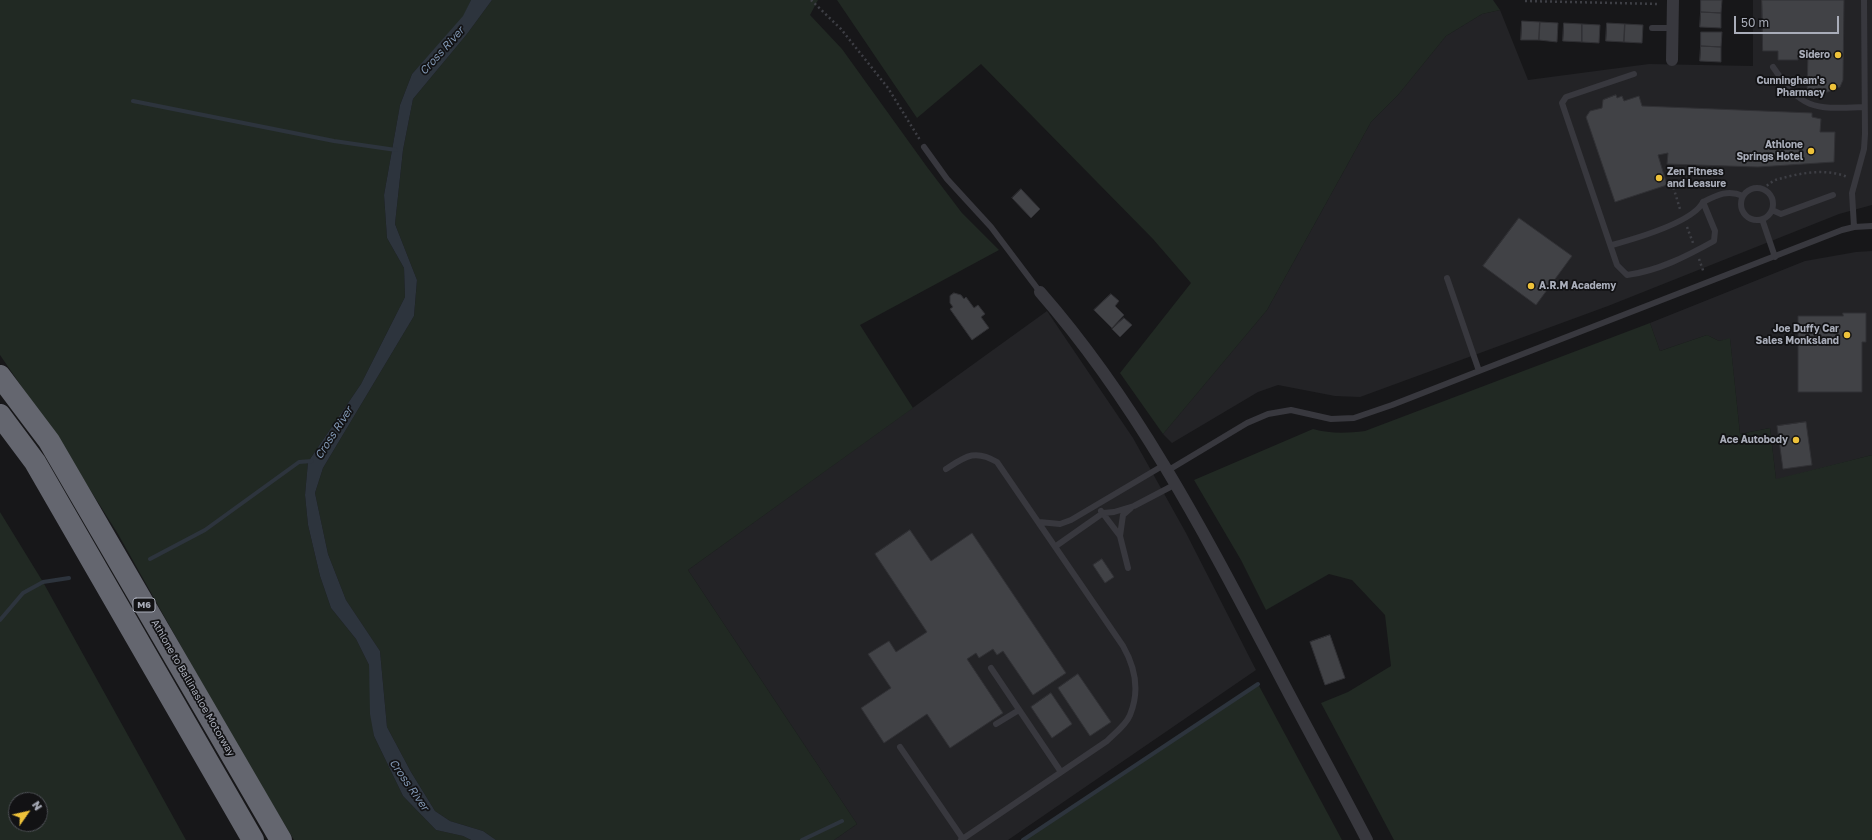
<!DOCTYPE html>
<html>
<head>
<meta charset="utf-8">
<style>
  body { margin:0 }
  #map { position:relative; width:1872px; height:840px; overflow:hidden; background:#171719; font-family:"Golos Text",sans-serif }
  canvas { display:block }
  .north { position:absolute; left:8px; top:792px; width:40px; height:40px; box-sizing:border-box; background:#121214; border:1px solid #4e5056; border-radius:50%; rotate:56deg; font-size:11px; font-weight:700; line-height:16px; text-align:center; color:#a9adb9 }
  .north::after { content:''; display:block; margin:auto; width:14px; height:18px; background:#eec23a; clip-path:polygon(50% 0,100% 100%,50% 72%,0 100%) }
  .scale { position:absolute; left:1734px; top:16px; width:105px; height:18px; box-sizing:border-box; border:2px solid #a9adb9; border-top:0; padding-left:5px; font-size:12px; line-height:14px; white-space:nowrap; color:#a9adb9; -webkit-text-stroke:3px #121214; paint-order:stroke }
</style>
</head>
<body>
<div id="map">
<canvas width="1872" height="840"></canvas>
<div class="north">N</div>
<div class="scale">50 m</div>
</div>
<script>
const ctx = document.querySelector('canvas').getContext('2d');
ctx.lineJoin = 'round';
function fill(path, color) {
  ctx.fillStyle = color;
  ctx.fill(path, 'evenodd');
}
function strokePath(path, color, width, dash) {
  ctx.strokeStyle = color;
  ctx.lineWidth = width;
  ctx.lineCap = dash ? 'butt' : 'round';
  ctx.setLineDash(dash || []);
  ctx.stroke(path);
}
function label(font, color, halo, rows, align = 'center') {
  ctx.font = font + ' "Golos Text",sans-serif';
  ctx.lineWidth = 3.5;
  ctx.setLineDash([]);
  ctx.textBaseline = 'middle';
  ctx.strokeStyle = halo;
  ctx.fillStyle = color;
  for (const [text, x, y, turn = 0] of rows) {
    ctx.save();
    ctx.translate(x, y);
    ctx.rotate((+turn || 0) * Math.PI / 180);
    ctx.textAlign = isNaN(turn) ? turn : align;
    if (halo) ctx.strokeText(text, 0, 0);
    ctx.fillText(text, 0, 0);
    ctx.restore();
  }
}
const built = new Path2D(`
  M1753,0H1872V205L1839,214L1608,306L1360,397L1335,396L1278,385L1258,392L1172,443L1163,434L1267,310L1371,122L1398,95L1446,36L1482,14L1500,10L1528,80L1649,64L1753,66Z
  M1872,251V455L1776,480L1770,428L1740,434L1730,339L1719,341L1707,335L1660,351L1650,323L1805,261L1856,252Z
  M1047,311L1133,438L1186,533L1256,670L1008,840H834L857,824L688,570Z`);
const green = new Path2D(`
  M0,0H471L464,16L412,74L400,105L384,195L387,238L404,268L405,297L361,384L308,462L305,495L308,525L320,576L331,608L356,639L369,665L374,736L403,796L436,830L463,836L471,840H294L236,744L118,534L65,450L0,355Z
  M492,0H818L810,15L842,49L927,167L962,213L999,250L860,325L913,408L688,570L857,824L834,840H496L483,831L450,821L435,811L411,772L387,727L380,651L346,600L328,554L315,493L323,468L414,316L417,280L395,224L403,150L413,99L467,34Z
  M837,0H1493L1500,10L1482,14L1446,36L1398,95L1371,122L1267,310L1163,434L1120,373L1191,283L1153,239L981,64L917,118Z
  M1650,323L1660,351L1707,335L1719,341L1730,338L1740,434L1770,428L1776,479L1872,455V840H1394L1321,703L1348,692L1391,666L1385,615L1352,580L1329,574L1266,610L1241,560L1194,480L1313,429C1331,434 1347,433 1365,431Z
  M0,512L43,582L186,840H0ZM16,800H40V824H16Z
  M1258,684L1342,840H1023Z`);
const water = new Path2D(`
  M471,0H492L467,34L413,99L403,150L395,224L417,280L414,316L323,468L315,493L328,554L346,600L380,651L387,727L411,772L435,811L450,821L483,831L496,840H471L463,836L436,830L403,796L374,736L370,714L369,665L356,639L331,608L320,576L308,525L305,495L308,462L361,384L405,297L404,268L387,238L384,195L400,105L412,74L463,16Z`);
const stream = new Path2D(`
  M133,101L334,141L396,150
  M150,559L205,530L299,462L312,461
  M0,620L23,593L43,582L69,578
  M802,840L842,821
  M1023,840L1258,684`);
const building = new Path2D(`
  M1701,0H1722L1721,13L1701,12Z
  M1762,0H1844L1843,80L1840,87L1828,92H1807L1808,54H1798V60H1778V51H1763Z
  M1701,12L1721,13V28L1700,27Z
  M1522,21L1540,22L1539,40H1521Z
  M1540,22L1558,23L1557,42L1539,40Z
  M1564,23L1582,24V42L1563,41Z
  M1607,23L1625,24L1624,42L1606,41Z
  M1582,24L1600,25L1599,43L1582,42Z
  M1625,24L1643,25L1642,43L1624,42Z
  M1701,32H1722L1721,47L1701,46Z
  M1701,46L1721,47V62L1700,61Z
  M1616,95L1617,98L1622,96L1624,101L1639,96L1642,106L1812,113V117L1821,119L1820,132H1835L1834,162L1758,167L1667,164L1668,153L1658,155L1667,185L1615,202L1586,117L1590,111L1602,108L1603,100Z
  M1021,189L1040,209L1031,218L1012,198Z
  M1519,218L1572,256L1536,305L1483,266Z
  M954,293L961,295L964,299L966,297L974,308L978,305L985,314L981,317L989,328L972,340L950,309L953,307L950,303V296Z
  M1111,294L1119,301L1115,306L1124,315L1112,328L1094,310Z
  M1843,313H1866V342H1862V392H1798V316H1843Z
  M1124,318L1132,325L1120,337L1112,329Z
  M1806,422L1812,465L1783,469L1777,426Z
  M910,530L931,561L972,533L1066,673L1033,695L1003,651L997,655L993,649L979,658L976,653L967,659L1003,713L950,748L927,714L884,743L861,708L891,688L868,654L889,641L896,652L927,632L875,554Z
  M1102,559L1114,577L1105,583L1093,565Z
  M1330,635L1345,678L1325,685L1310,642Z
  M1078,674L1111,722L1090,736L1058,688Z
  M1051,693L1072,724L1052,738L1031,707Z`);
const path = new Path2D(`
  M811,0L841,29L888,88L920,140
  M1525,1L1660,4
  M1672,183L1680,209
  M1763,189C1768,185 1773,180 1779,179C1800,173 1827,168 1847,177
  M1687,227L1693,243
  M1699,259L1704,273`);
const service = new Path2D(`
  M1652,28H1672
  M1773,67C1803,111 1814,109 1864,107
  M1634,74L1566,97L1562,103L1617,265L1627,275C1658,271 1687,256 1714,241L1715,231L1703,202C1717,195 1728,189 1743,196
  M924,147L947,179L991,227L1040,292
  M1741 204a16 16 0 1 1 32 0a16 16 0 1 1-32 0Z
  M1772,210L1781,214L1833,195
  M1762,219L1775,257
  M1854,227L1852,193L1864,149L1865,134L1864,0
  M1612,245C1634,239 1693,222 1703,202
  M1447,278L1479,371L1842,230L1854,227L1872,226
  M946,469C966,456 975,449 997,462L1123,646C1135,667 1140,691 1130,715C1126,725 1115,733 1107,741L961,840
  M1167,471L1247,423L1268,414L1291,410L1331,419L1354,418L1392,405L1479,371
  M1101,511L1120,536L1128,568
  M1039,522L1060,524L1071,520L1164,465
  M1120,536L1123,515L1131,508
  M1056,546L1103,513L1114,512L1134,506L1176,484
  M991,668L1061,772
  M996,724L1019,710
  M900,747L963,839`);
const minor = new Path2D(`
  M1672,60L1673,0
  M1040,292C1138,404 1206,536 1275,667C1305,725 1337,782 1367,840`);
const motorway = new Path2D(`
  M0,376L49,441L281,840
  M0,415L35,462L253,840`);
const markers = [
  [1838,55,4,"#eec23a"],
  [1833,87,4,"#eec23a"],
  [1811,151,4,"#eec23a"],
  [1659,178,4,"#eec23a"],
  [1531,286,4,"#eec23a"],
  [1847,335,4,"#eec23a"],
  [1796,440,4,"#eec23a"]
];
const shields = [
  [144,605,22]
];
const shieldNames = [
  ["M6",144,605]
];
const poiNames = [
  ["Sidero",1830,55],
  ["Cunningham's",1825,81],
  ["Pharmacy",1825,93],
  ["Athlone",1803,145],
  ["Springs Hotel",1803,157],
  ["Zen Fitness",1667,172,"left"],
  ["and Leasure",1667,184,"left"],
  ["A.R.M Academy",1539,286,"left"],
  ["Joe Duffy Car",1839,329],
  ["Sales Monksland",1839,341],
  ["Ace Autobody",1788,440]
];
const streetNames = [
  ["Athlone to Ballinasloe Motorway",193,688,60]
];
const waterNames = [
  ["Cross River",442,51,-48],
  ["Cross River",334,433,-57],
  ["Cross River",409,785,55]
];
fill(built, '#232326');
fill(green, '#212923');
fill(water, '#2d343d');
strokePath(stream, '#2d343d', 4);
fill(building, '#414246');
strokePath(building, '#313135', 1);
strokePath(path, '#3e3f45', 2.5, [2, 3]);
strokePath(service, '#38383e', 6);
strokePath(minor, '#38383e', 12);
strokePath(motorway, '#64666f', 22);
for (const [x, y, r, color] of markers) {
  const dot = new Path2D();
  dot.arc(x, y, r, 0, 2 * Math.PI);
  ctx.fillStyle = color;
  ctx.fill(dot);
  strokePath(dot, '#121214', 1.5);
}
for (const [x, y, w] of shields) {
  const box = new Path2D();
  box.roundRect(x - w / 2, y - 7, w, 14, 3);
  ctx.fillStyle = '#121214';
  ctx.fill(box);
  strokePath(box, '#a9adb9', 1);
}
label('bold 9px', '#a9adb9', null, shieldNames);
label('bold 10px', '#a9adb9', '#121214', poiNames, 'right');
label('10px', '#a9adb9', '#121214', streetNames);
label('italic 11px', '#8197b3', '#121214', waterNames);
</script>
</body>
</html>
